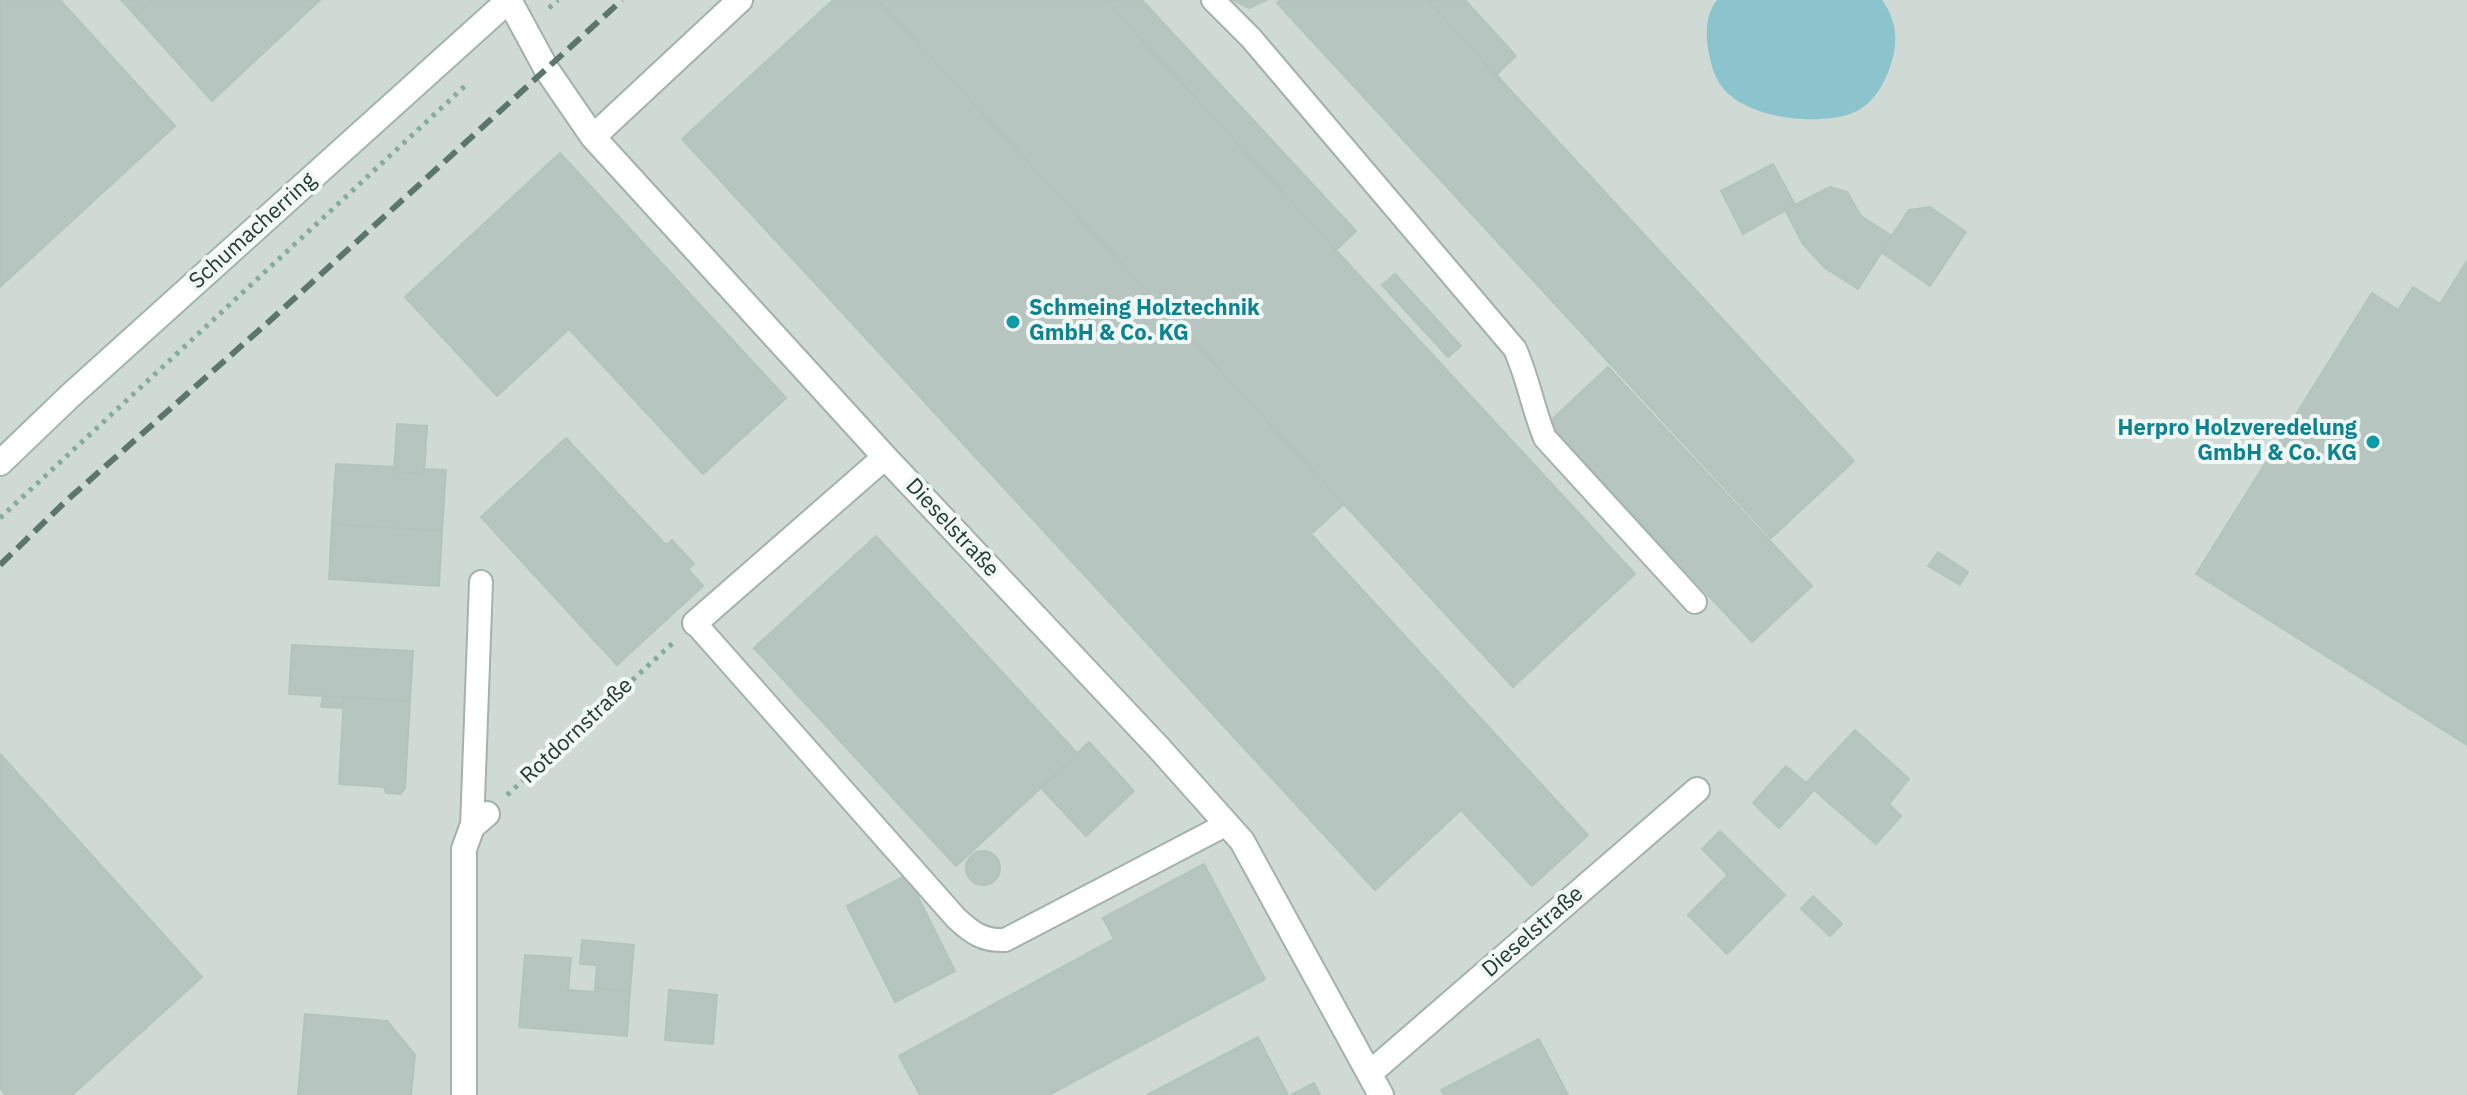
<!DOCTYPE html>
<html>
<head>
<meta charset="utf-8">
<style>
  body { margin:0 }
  canvas { display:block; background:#e0eae6 }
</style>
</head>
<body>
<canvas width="2467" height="1095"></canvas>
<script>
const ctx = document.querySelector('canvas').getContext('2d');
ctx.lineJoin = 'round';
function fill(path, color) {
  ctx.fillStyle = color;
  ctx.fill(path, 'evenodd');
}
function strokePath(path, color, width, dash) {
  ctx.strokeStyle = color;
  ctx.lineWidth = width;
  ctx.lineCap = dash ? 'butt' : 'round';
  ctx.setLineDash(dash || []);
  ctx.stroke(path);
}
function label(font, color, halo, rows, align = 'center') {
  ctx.font = font + ' "IBM Plex Sans",sans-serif';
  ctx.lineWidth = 8;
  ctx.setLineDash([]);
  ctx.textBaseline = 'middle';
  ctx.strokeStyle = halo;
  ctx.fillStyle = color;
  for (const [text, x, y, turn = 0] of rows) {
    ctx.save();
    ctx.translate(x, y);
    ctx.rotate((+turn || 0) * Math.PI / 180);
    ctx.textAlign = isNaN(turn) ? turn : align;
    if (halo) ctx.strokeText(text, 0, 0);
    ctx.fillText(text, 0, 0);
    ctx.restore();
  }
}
const built = new Path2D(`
  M0,0H2467V1095H0Z`);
const water = new Path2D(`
  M1717,0H1882C1896,19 1899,41 1891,64C1885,83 1874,103 1855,112C1820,127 1746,119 1722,87C1712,73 1709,57 1707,41C1706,26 1708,11 1717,0Z`);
const building = new Path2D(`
  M0,0H60L175,126L0,287Z
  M121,0H154L136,16Z
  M154,0H320L212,101L136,16Z
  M833,0H878L1344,504L1311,534L1588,835L1532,886L1461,810L1375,890L682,139Z
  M878,0H1105L1635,574L1513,687Z
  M1105,0H1142L1356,231L1336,250Z
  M1233,0H1267L1249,8Z
  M1280,0H1427L1854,461L1771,538L1277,3Z
  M1427,0H1465L1516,56L1496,75Z
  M560,153L786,398L703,474L569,329L497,396L405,297Z
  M1773,164L1795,205L1743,234L1721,191Z
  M1830,187L1847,192L1861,216L1892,236L1858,289L1825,268L1803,244L1785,210Z
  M1930,207L1966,232L1930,286L1881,252L1909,210Z
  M2467,261V745L2196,574L2372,293L2398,310L2413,287L2440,304Z
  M1395,274L1461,346L1448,357L1382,285Z
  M1608,367L1812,586L1752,642L1548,423Z
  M397,424L427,426L424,474L394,472Z
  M566,438L666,545L672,540L694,564L688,569L703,586L617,665L481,517Z
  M336,464L395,467L394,472L424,474L425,469L446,470L442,531L332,524Z
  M332,524L442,531L439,586L329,579Z
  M876,536L1078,754L956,866L754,648Z
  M1938,552L1968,572L1960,585L1928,566Z
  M292,645L413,651L410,701L289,694Z
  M323,696L344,697L343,708L321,707Z
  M344,697L410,701L405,788L400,794L386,793L384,787L339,784Z
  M1855,730L1909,779L1889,804L1901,816L1876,844L1814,790L1779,828L1753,803L1786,766L1806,783Z
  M1089,742L1134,791L1086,836L1041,788Z
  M0,754L202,977L72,1095H6L0,1088Z
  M1720,831L1785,895L1727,954L1688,915L1728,875L1702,849Z
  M966 868a17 17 0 1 1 34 0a17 17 0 1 1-34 0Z
  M1204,864L1265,979L1049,1095H920L899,1056L1114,939L1103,918Z
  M907,875L955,971L895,1002L847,906Z
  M1813,896L1842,924L1830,936L1801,909Z
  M582,940L634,945L630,991L595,988L597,965L580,964Z
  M525,955L571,958L568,990L595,992V988L630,991L627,1036L519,1027Z
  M669,990L717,995L713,1044L665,1040Z
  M305,1014L387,1021L415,1055L411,1095H298Z
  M1258,1037L1288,1095H1147Z
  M1539,1039L1568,1095H1444L1441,1090Z
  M1314,1083L1320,1095H1291Z`);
const path = new Path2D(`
  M549,8L558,0
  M0,518L465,86
  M507,795L674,642`);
const lane = new Path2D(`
  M1213,0L1251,38L1515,349C1528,378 1533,409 1545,438L1695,602
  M695,623L956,918C972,933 983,941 1005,940L1227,824
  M472,827L481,582`);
const street = new Path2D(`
  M509,0L547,70L593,137L885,457L1159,748L1242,841L1381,1095
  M593,137L740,0
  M695,623L885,457
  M1370,1073L1697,790
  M464,1095V849L472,827L487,814`);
const secondary = new Path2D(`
  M0,463L71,395L509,0`);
const rail = new Path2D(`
  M0,565L65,502L274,317L622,0`);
const markers = [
  [1013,322,8,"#0f9aa8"],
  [2373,442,8,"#0f9aa8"]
];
const streetNames = [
  ["Schumacherring",253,231,-42],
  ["Dieselstraße",952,528,47],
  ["Rotdornstraße",577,731,-43],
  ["Dieselstraße",1533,932,-41]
];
const cultureNames = [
  ["Schmeing Holztechnik",1029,309],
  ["GmbH & Co. KG",1029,334],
  ["Herpro Holzveredelung",2357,429,"right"],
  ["GmbH & Co. KG",2357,454,"right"]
];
fill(built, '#cfdad5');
fill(water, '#8bc4cd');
fill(building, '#b6c5bf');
strokePath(building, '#b3c4bc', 2);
strokePath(lane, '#a3b2ad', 26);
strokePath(street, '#a3b2ad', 28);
strokePath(secondary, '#a0b5ad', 28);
strokePath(path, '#83ac9e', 5, [4, 6]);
strokePath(lane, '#fff', 22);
strokePath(street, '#fff', 24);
strokePath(secondary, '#fff', 24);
strokePath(rail, '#5c766e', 6, [16, 8]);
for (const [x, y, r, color] of markers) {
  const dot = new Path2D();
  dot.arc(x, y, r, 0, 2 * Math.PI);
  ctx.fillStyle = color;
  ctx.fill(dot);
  strokePath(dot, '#f1f7f4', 3);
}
label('22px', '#223a33', '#f1f7f4', streetNames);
label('bold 22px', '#0d838f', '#f1f7f4', cultureNames, 'left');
</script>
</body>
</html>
